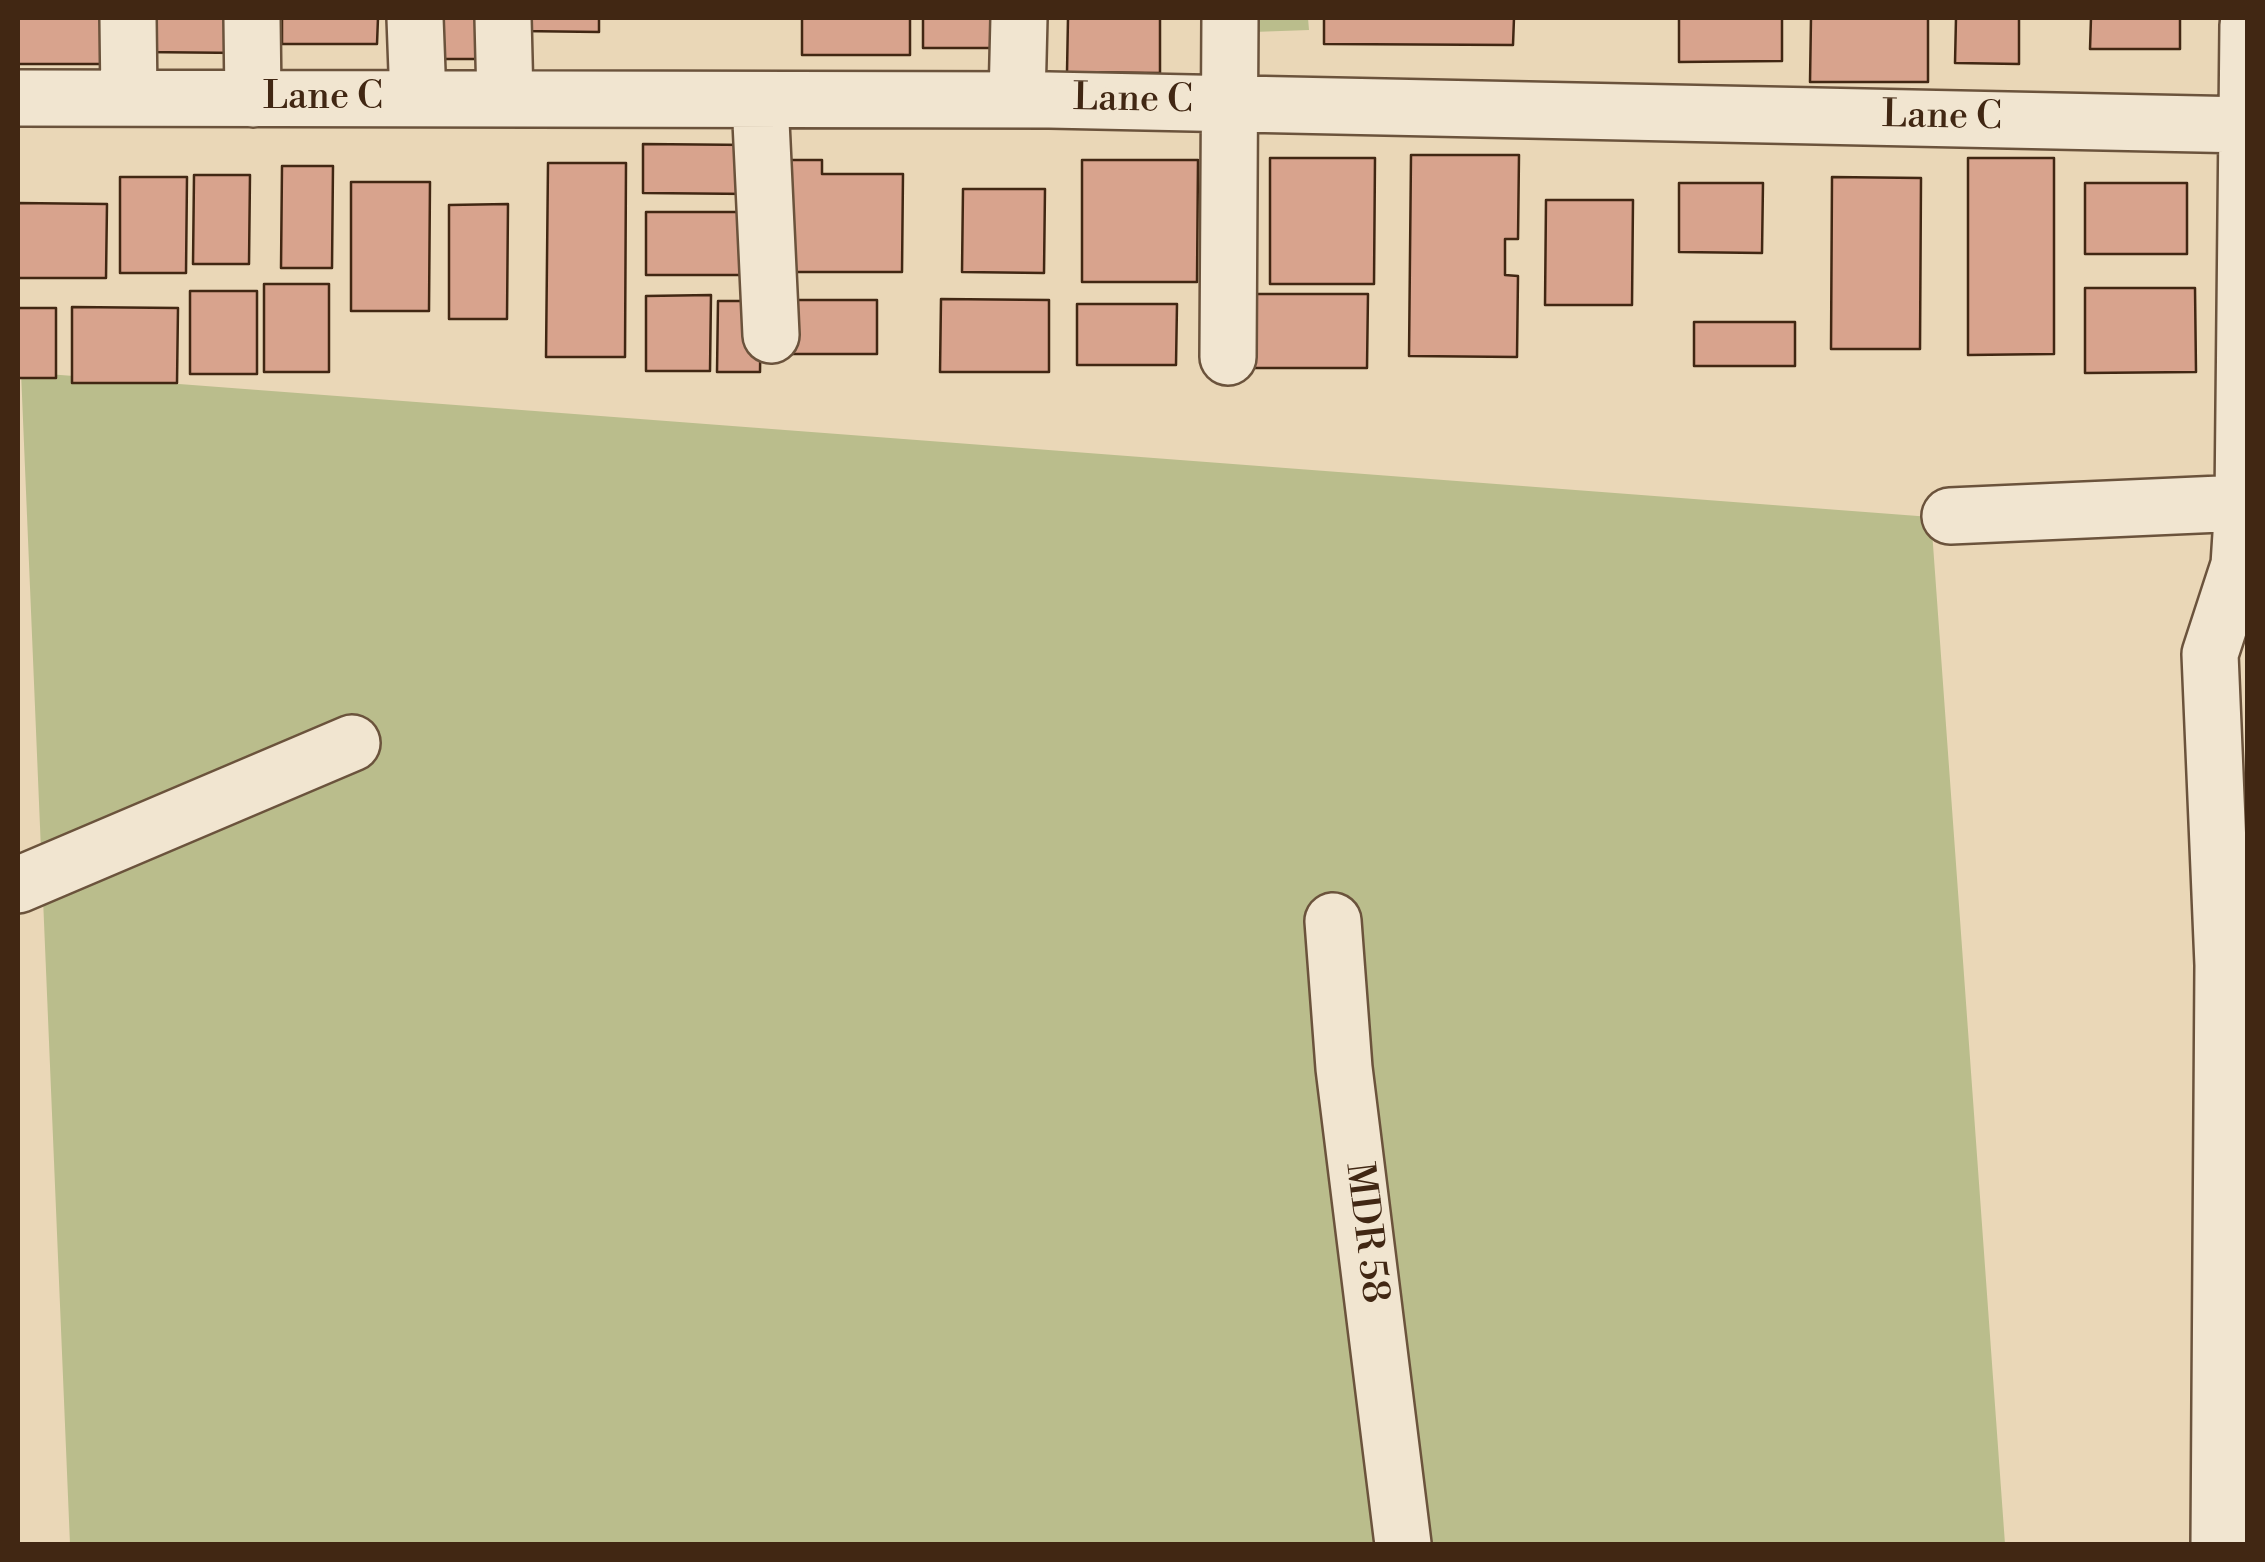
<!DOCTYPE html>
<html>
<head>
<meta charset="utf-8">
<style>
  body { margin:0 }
  #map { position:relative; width:2265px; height:1562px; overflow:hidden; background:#ead7b7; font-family:"Libre Bodoni",serif }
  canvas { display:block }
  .frame { position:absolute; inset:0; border:20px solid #412713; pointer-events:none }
</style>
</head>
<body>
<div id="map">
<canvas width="2265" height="1562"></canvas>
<div class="frame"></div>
</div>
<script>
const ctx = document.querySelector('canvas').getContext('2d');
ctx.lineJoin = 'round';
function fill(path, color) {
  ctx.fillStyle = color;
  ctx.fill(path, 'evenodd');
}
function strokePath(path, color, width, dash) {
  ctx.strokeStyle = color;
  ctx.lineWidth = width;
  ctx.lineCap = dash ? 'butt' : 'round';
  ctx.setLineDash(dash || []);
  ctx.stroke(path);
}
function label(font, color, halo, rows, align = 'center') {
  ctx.font = font + ' "Libre Bodoni",serif';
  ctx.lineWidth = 9;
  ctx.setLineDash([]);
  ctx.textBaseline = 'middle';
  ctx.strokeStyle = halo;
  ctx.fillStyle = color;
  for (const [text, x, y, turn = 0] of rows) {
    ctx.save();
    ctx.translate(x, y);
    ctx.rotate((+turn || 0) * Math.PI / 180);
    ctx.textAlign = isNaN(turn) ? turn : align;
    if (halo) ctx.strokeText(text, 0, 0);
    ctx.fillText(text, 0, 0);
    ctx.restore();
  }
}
const green = new Path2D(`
  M1252,18H1308L1309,30L1253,32Z
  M21,372L1931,517L2005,1544H70Z`);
const building = new Path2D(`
  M18,18H113V64H18Z
  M141,18H244L243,53L141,52Z
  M282,18H378L377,44H282Z
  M420,18H494L493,59H420Z
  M520,18H599V32L520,31Z
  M802,18H910V55H802Z
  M923,18H1004V48H923Z
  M1068,18H1160V73L1067,72Z
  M1324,18H1514L1513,45L1324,44Z
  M1679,18H1782V61L1679,62Z
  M1811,18H1928V82H1810Z
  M1956,18H2019V64L1955,63Z
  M2091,18H2180V49H2090Z
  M643,144L752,145V194L643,193Z
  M1411,155H1519L1518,239H1505V275L1518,276L1517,357L1409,356Z
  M1270,158H1375L1374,284H1270Z
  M1968,158H2054V354L1968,355Z
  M788,160H822V174H903L902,272H787Z
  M1082,160H1198L1197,282H1082Z
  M548,163H626L625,357H546Z
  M282,166H333L332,268H281Z
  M194,175H250L249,264H193Z
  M120,177H187L186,273H120Z
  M1832,177L1921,178L1920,349H1831Z
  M351,182H430L429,311H351Z
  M1679,183H1763L1762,253L1679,252Z
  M2085,183H2187V254H2085Z
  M963,189H1045L1044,273L962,272Z
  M1546,200H1633L1632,305H1545Z
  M18,203L107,204L106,278H18Z
  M508,204L507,319H449V205Z
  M646,212H752L751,275H646Z
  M264,284H329V372H264Z
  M2085,288H2195L2196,372L2085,373Z
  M190,291H257V374H190Z
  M1252,294H1368L1367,368H1251Z
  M711,295L710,371H646V296Z
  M941,299L1049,300V372H940Z
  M792,300H877V354H792Z
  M718,301H761L760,372H717Z
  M1077,304H1177L1176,365H1077Z
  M72,307L178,308L177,383H72Z
  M18,308H56V378H18Z
  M1694,322H1795V366H1694Z`);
const minor = new Path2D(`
  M128,18L129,98
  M252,18L253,99
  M415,18L418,99
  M503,18L505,99
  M18,98L1049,100L2248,125
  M760,100L771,335
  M1017,100L1019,18
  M1228,357L1230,18
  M1950,516L2243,503
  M18,885L352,743
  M1333,921L1344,1068L1403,1544
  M2219,1544L2223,965L2210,654L2239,565L2243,503L2248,25`);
const streetNames = [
  ["Lane C",323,99],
  ["Lane C",1133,101,1],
  ["Lane C",1942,118,1],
  ["MDR 58",1365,1233,83]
];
fill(green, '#babd8c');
fill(building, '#d8a38d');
strokePath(building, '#412713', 2.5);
strokePath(minor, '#6b533c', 60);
strokePath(minor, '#f1e5d0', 55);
label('38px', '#412713', '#f1e5d0', streetNames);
</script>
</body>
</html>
